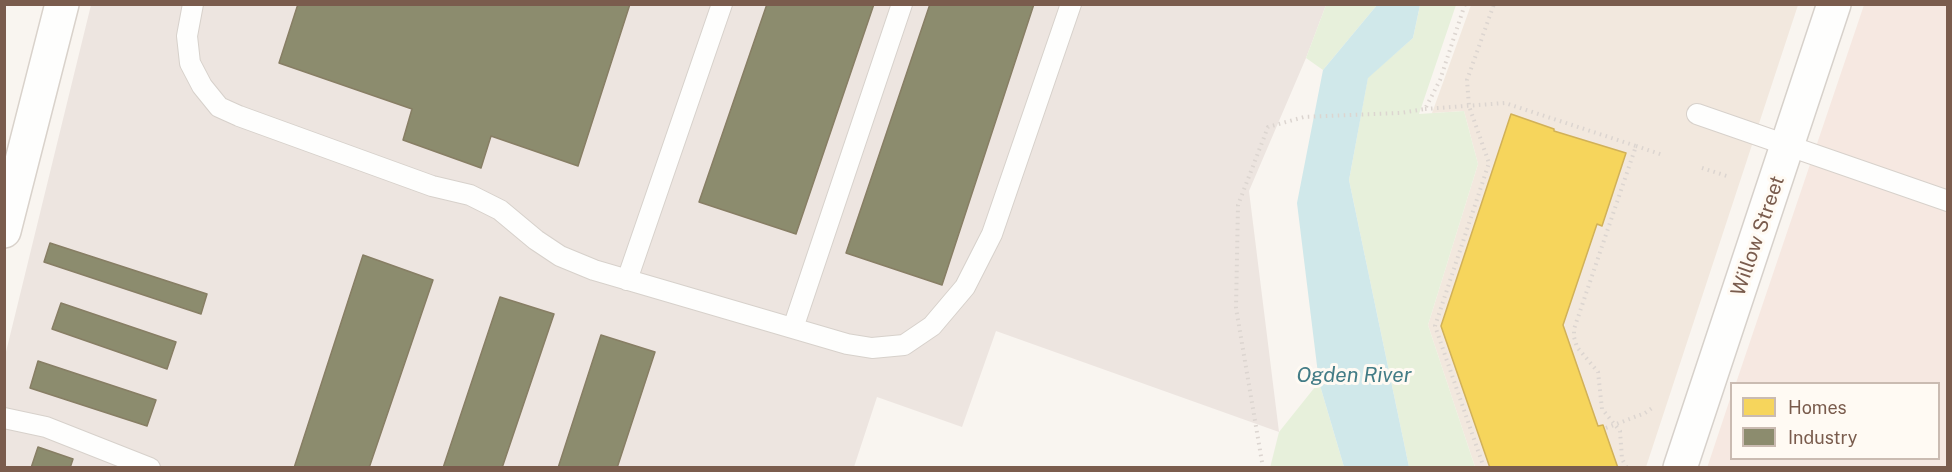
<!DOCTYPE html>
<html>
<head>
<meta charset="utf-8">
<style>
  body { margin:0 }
  #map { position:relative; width:1952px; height:472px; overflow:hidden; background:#f9f5f0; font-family:"Public Sans",sans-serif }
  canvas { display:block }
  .frame { position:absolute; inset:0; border:6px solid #7a5c4d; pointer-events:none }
  .legend { position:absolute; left:1730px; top:382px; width:210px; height:78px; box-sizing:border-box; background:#fffaf3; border:2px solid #cabbb1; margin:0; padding:8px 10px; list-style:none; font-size:18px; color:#7a5c4d }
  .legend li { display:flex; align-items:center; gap:12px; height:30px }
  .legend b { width:30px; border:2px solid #cabbb1 }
</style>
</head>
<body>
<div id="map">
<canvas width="1952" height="472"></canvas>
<div class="frame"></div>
<ul class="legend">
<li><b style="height:16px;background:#f6d55c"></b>Homes</li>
<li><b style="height:16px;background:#8c8c6e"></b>Industry</li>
</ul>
</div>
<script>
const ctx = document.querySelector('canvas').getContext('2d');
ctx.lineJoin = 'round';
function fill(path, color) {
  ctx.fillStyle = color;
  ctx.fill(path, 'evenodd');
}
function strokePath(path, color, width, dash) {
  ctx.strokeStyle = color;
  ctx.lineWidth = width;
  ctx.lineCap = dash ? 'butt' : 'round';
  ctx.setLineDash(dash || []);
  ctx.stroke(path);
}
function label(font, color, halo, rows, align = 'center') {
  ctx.font = font + ' "Public Sans",sans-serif';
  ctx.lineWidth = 6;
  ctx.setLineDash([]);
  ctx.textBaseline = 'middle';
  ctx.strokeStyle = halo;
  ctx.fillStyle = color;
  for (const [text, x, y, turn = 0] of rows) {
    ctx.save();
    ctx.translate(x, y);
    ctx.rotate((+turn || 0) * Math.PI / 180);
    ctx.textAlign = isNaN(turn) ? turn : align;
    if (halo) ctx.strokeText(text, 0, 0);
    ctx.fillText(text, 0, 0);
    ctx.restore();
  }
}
const residential = new Path2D(`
  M1471,5H1798L1646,467H1475L1428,325L1478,164L1464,111L1432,113Z`);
const commercial = new Path2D(`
  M1864,5H1947V467L1707,468L1731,396L1732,458H1938V384L1736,383Z`);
const industrial = new Path2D(`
  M91,5H1326L1306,58L1249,191L1279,432L996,331L962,427L877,397L854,467L5,468V356Z`);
const green = new Path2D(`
  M1326,5H1377L1323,70L1306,58Z
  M1420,5H1456L1419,114L1464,111L1478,164L1428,325L1475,467H1409L1349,180L1368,77L1413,38Z
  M1319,382L1344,467L1270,468L1279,432Z`);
const water = new Path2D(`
  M1377,5H1420L1413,38L1368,78L1349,180L1409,467H1344L1319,382L1297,203L1323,70Z`);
const homes = new Path2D(`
  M1511,114L1554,129V131L1626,153L1602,226L1597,224L1563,325L1598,426L1603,425L1618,468H1490L1441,326Z`);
const industry = new Path2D(`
  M298,4H630L578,166L491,136L481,168L403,140L412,109L279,63Z
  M767,4H874L796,234L699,202Z
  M930,4H1034L942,285L846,253Z
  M50,243L207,294L201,314L44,262Z
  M363,255L433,280L369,468H294Z
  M500,297L554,314L502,468H443Z
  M61,303L176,342L167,369L52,329Z
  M601,335L655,352L617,468H558Z
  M38,361L156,400L147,426L30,388Z
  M38,447L73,459L70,468H31Z`);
const path = new Path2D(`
  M1425,109L1505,103L1636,146L1574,329V337L1577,347L1598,372L1602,409L1620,431L1622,459L1627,468
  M1636,146L1663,155
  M1702,168L1730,177
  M1606,428L1645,413L1655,406
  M1263,468L1236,308L1238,205L1268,127L1304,117L1400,113L1425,109L1440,80L1465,4
  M1484,468L1435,326L1489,163L1469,106L1467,80L1494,4`);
const lane = new Path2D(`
  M193,4L187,36L190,63L202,86L219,107L239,116L432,186L470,195L500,210L536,240L560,256L594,270L847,344L872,348L904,345L932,326L965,287L992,234L1071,4
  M1697,114L1948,201
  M627,280L722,4
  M793,328L902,4
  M4,418L46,427L150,468`);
const street = new Path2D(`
  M1680,468L1834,4`);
const secondary = new Path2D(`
  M4,231L62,4`);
const streetNames = [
  ["Willow Street",1758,236,-71]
];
const waterNames = [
  ["Ogden River",1354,376]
];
fill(residential, '#f2e8de');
fill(commercial, '#f6e8e1');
fill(industrial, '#ede5e0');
fill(green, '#e7f0db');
fill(water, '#d0e8ea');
fill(homes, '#f6d55c');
strokePath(homes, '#d1b158', 1.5);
fill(industry, '#8c8c6e');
strokePath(industry, '#877e64', 1.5);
strokePath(lane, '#d7d1cb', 22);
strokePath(street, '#d7d1cb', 36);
strokePath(secondary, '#d9d2cb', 36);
strokePath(path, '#dcd5d0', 4, [1.5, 4.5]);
strokePath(lane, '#fefefd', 20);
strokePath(street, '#fefefd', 33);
strokePath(secondary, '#fefefd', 33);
label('20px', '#7a5c4d', '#fffaf3', streetNames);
label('italic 21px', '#437c86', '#fffaf3', waterNames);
</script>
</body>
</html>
